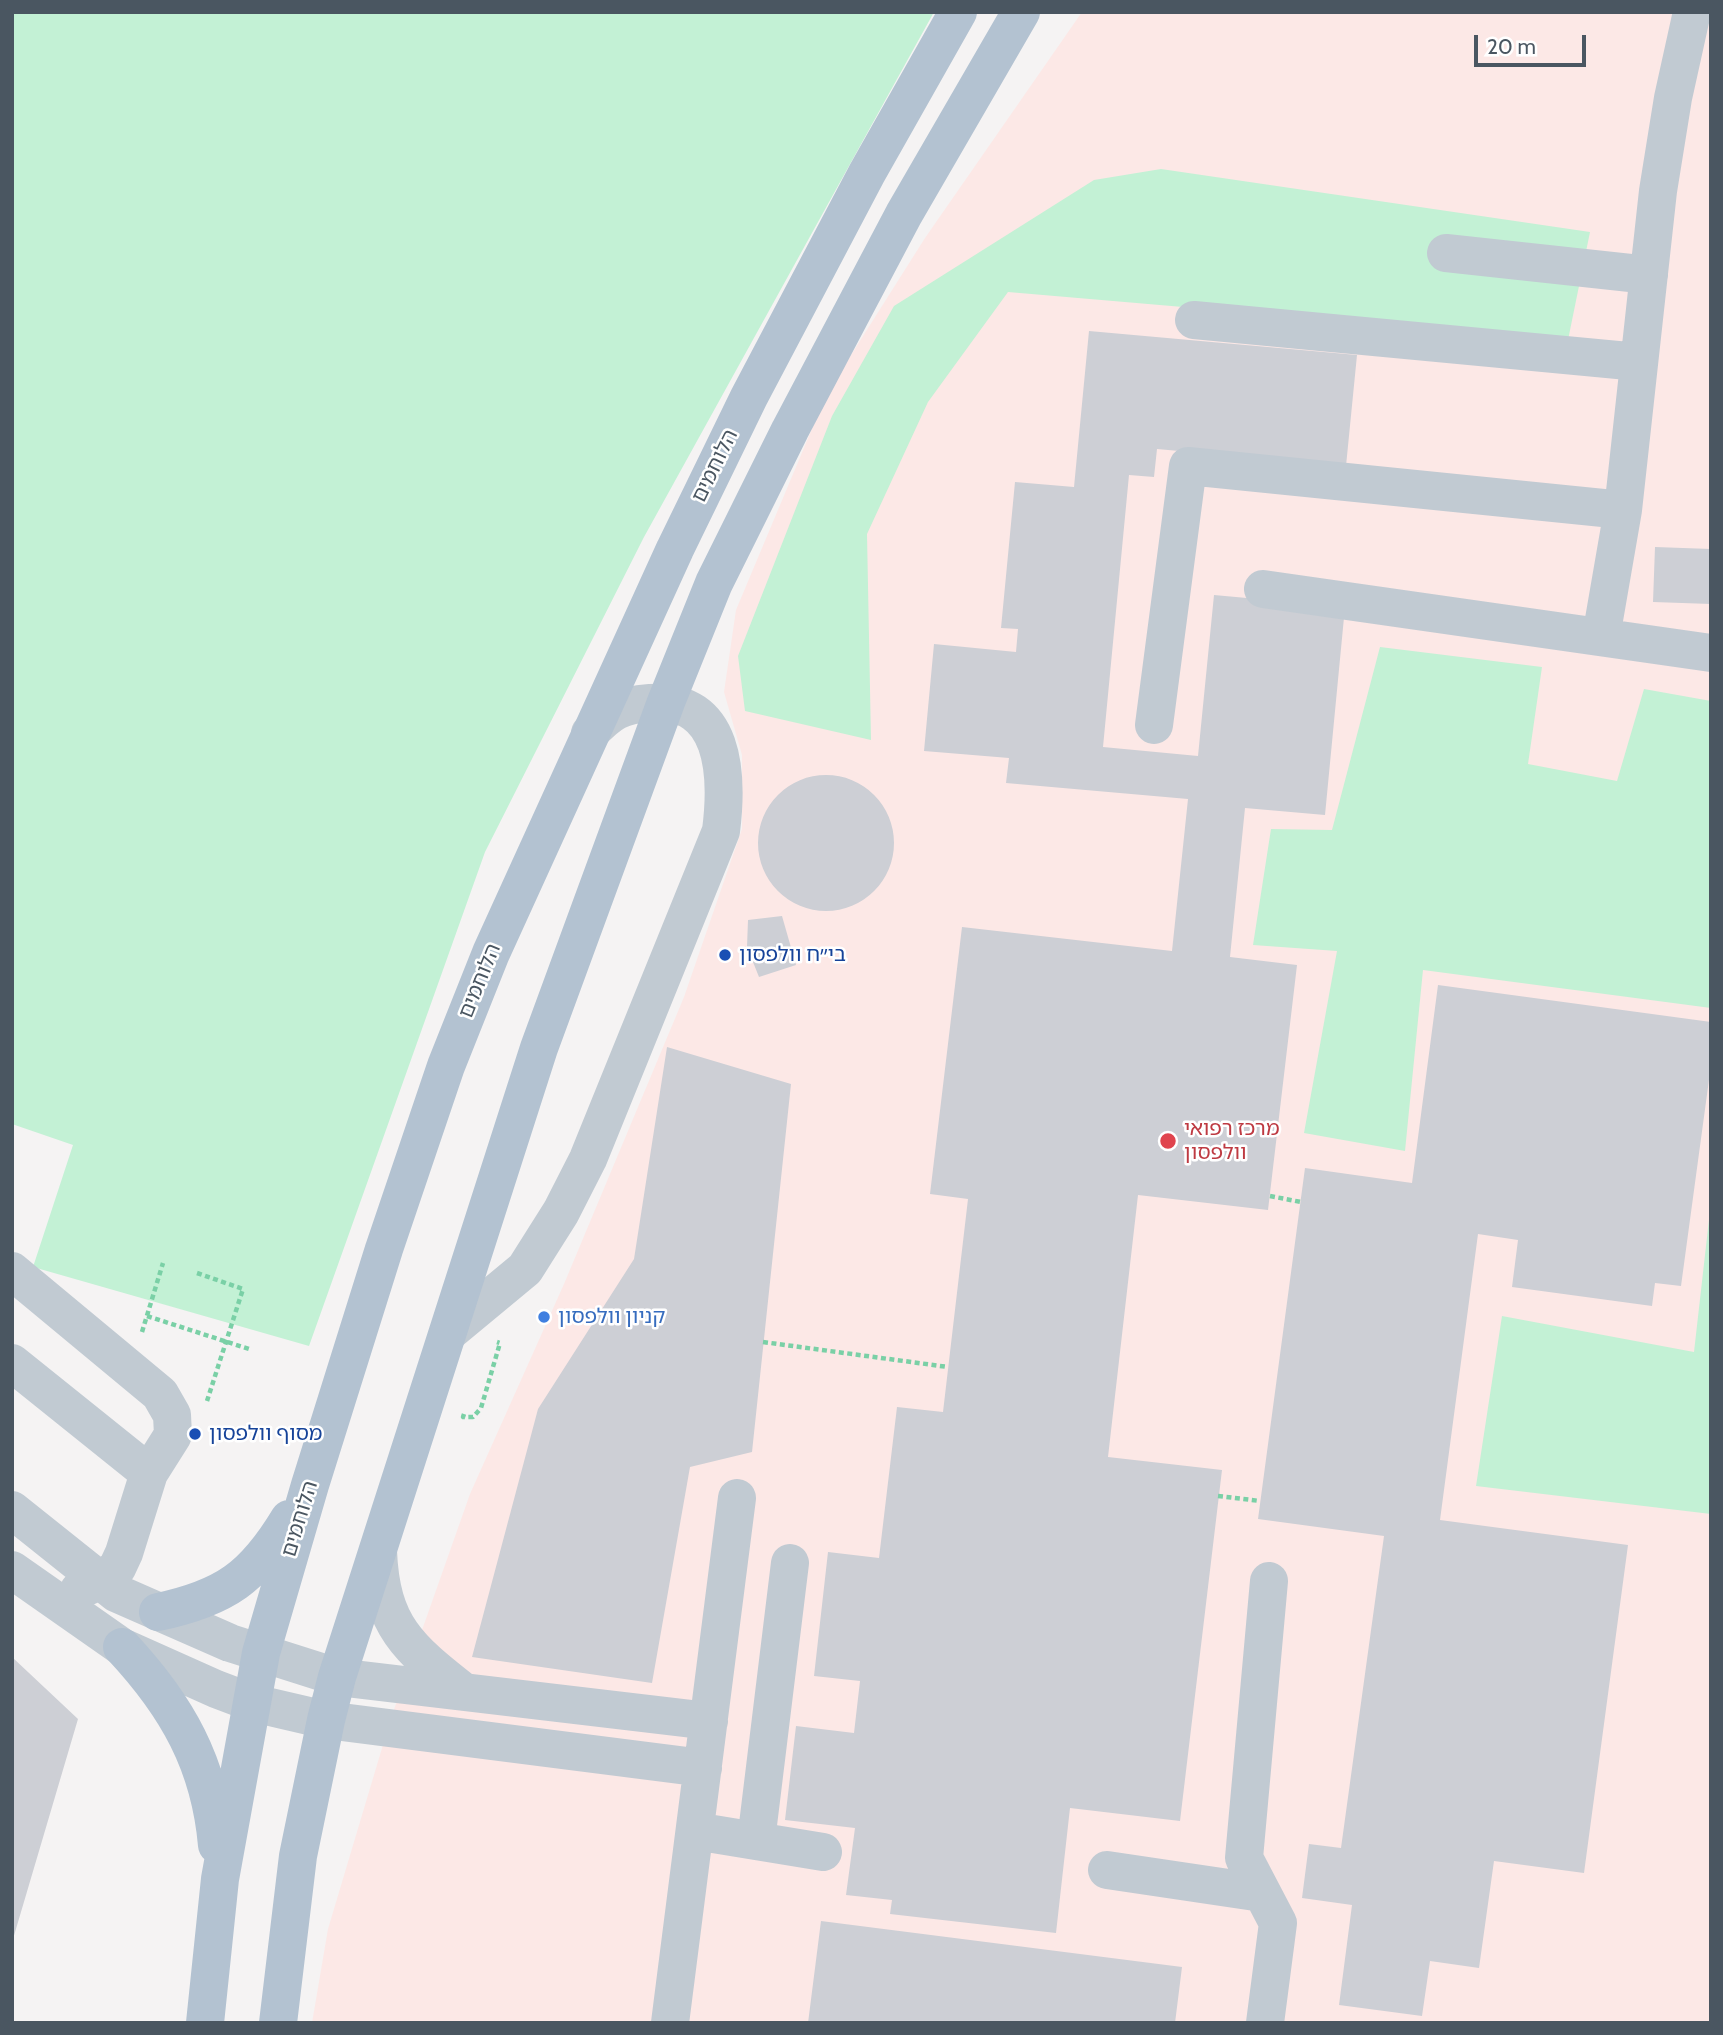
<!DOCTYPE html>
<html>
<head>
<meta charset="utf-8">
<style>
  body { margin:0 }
  #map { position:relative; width:1723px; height:2035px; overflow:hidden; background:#f5f3f3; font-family:Cabin,sans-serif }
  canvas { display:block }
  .frame { position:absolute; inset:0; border:14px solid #4a5661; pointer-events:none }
  .scale { position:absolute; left:1474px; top:35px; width:112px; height:32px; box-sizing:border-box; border:4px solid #4a5661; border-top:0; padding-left:9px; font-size:21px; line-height:24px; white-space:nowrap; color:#4a5661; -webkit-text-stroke:5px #fff; paint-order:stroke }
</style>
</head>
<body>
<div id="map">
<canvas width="1723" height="2035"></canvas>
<div class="frame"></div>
<div class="scale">20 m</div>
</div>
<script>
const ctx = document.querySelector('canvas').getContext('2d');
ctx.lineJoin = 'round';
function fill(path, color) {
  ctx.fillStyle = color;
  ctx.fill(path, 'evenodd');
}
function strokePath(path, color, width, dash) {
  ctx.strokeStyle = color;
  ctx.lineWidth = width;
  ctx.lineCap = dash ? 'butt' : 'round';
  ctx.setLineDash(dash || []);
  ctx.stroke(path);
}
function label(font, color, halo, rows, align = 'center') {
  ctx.font = font + ' Cabin,"Noto Sans Hebrew",sans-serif';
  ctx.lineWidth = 5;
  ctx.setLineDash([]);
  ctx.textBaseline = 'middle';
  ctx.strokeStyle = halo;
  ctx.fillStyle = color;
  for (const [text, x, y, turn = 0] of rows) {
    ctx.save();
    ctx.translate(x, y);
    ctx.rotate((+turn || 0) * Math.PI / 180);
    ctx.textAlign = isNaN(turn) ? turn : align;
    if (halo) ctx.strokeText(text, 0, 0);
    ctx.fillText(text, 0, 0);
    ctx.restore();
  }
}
const medical = new Path2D(`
  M1082,12H1711V2023H312L328,1929L391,1718L470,1494L564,1284L684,997L742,829V755L724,692L736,610L827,393L925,238Z`);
const green = new Path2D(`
  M12,12H934L644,537L485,852L309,1346L33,1267L73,1145L12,1124Z
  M1161,169L1590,232L1568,340L1008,292L928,402L867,534L871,740L745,711L738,656L832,416L894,306L1094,180Z
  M1380,647L1542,667L1528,764L1617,781L1644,689L1711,701V1008L1423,970L1405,1151L1304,1133L1337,951L1253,945L1271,829L1332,830Z
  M1711,1202V1514L1476,1486L1502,1316L1694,1352Z`);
const building = new Path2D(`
  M1089,331L1357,355L1346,466L1157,449L1154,477L1129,475L1103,747L1198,756L1214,595L1345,607L1325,815L1245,808L1230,957L1297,965L1268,1210L1138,1195L1108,1457L1222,1470L1180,1821L1070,1808L1056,1933L890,1914L892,1900L846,1895L855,1828L785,1820L796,1726L854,1733L860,1681L814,1676L828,1552L879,1558L897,1407L943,1412L968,1199L930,1194L962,927L1172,951L1188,799L1006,783L1009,758L924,751L934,644L1016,652L1018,629L1001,628L1015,482L1074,487Z
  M1655,547L1711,549V604L1653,602Z
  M758 843a68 68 0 1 1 136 0a68 68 0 1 1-136 0Z
  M782,916L796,965L759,977L747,947L748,920Z
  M1438,985L1711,1022V1065L1681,1286L1655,1283L1652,1306L1512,1287L1518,1240L1478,1234L1440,1520L1628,1545L1584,1873L1494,1861L1479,1968L1430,1961L1422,2016L1339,2005L1352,1905L1302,1898L1309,1844L1341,1848L1384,1536L1258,1519L1305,1168L1412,1183Z
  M667,1047L791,1084L752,1452L690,1467L652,1683L472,1657L538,1409L634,1259Z
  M12,1657L78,1719L13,1939H12Z
  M821,1921L1182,1967L1175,2023H808Z`);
const path = new Path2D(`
  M1270,1196L1301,1202
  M197,1273L243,1289L207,1401
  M147,1316L249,1349
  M142,1332L163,1263
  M763,1342L948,1367
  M464,1414L463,1417H473L481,1408L500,1343L497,1342
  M1218,1496L1260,1501`);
const minor = new Path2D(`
  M1446,253L1649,275
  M1194,320L1639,362
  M1263,589L1711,653
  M1601,637L1623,510L1658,191L1673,98L1692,12
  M1154,725L1188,466L1623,510
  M12,1271L160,1394L172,1415L173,1435L149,1473L124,1553L117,1568L100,1581L79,1590
  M449,1332L525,1269L561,1212L588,1159L721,831C728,776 726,697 650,703C620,705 610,712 590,733
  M12,1363L149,1473
  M12,1510L116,1593L230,1643L337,1677L709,1721
  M378,1551C381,1626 408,1648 464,1692
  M12,1570L122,1647L216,1689L253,1703L326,1720L703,1768
  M695,1831L823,1852
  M756,1841L790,1563
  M1107,1870L1262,1893
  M670,2023L737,1498
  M1265,2023L1278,1923L1244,1858L1269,1581`);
const major = new Path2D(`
  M158,1612C225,1598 254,1577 289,1519
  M122,1647C177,1706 210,1764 217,1845
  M205,2023L220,1879L261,1653L310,1485L384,1249L446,1066L491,953L675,549L749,397L867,173L958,12
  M278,2023L298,1856L326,1720L337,1677L539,1048L666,702L714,583L790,430L904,214L1021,12`);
const markers = [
  [725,955,7,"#1a4fb4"],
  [1168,1141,9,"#e0444e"],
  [544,1317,7,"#3f7fe0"],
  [195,1434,7,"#1a4fb4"]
];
const streetNames = [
  ["הלוחמים",715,466,-64],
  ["הלוחמים",480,981,-68],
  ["הלוחמים",300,1519,-73]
];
const transitNames = [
  ["בי״ח וולפסון",739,955],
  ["מסוף וולפסון",209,1434]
];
const healthNames = [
  ["מרכז רפואי",1184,1129],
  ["וולפסון",1184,1153]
];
const shopNames = [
  ["קניון וולפסון",558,1317]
];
fill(medical, '#fce8e6');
fill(green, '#c3f1d5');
fill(building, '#cdcfd5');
strokePath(path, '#7ad0a6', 4.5, [5, 3.5]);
strokePath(minor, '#c1cad2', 38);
strokePath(major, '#b3c2d1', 38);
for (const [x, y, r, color] of markers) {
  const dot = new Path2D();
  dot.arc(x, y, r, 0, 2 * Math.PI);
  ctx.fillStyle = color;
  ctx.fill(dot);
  strokePath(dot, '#fff', 2.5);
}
label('21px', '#4a5661', '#fff', streetNames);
label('21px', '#164399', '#fff', transitNames, 'left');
label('21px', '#be3a42', '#fff', healthNames, 'left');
label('21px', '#366cbe', '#fff', shopNames, 'left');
</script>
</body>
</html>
